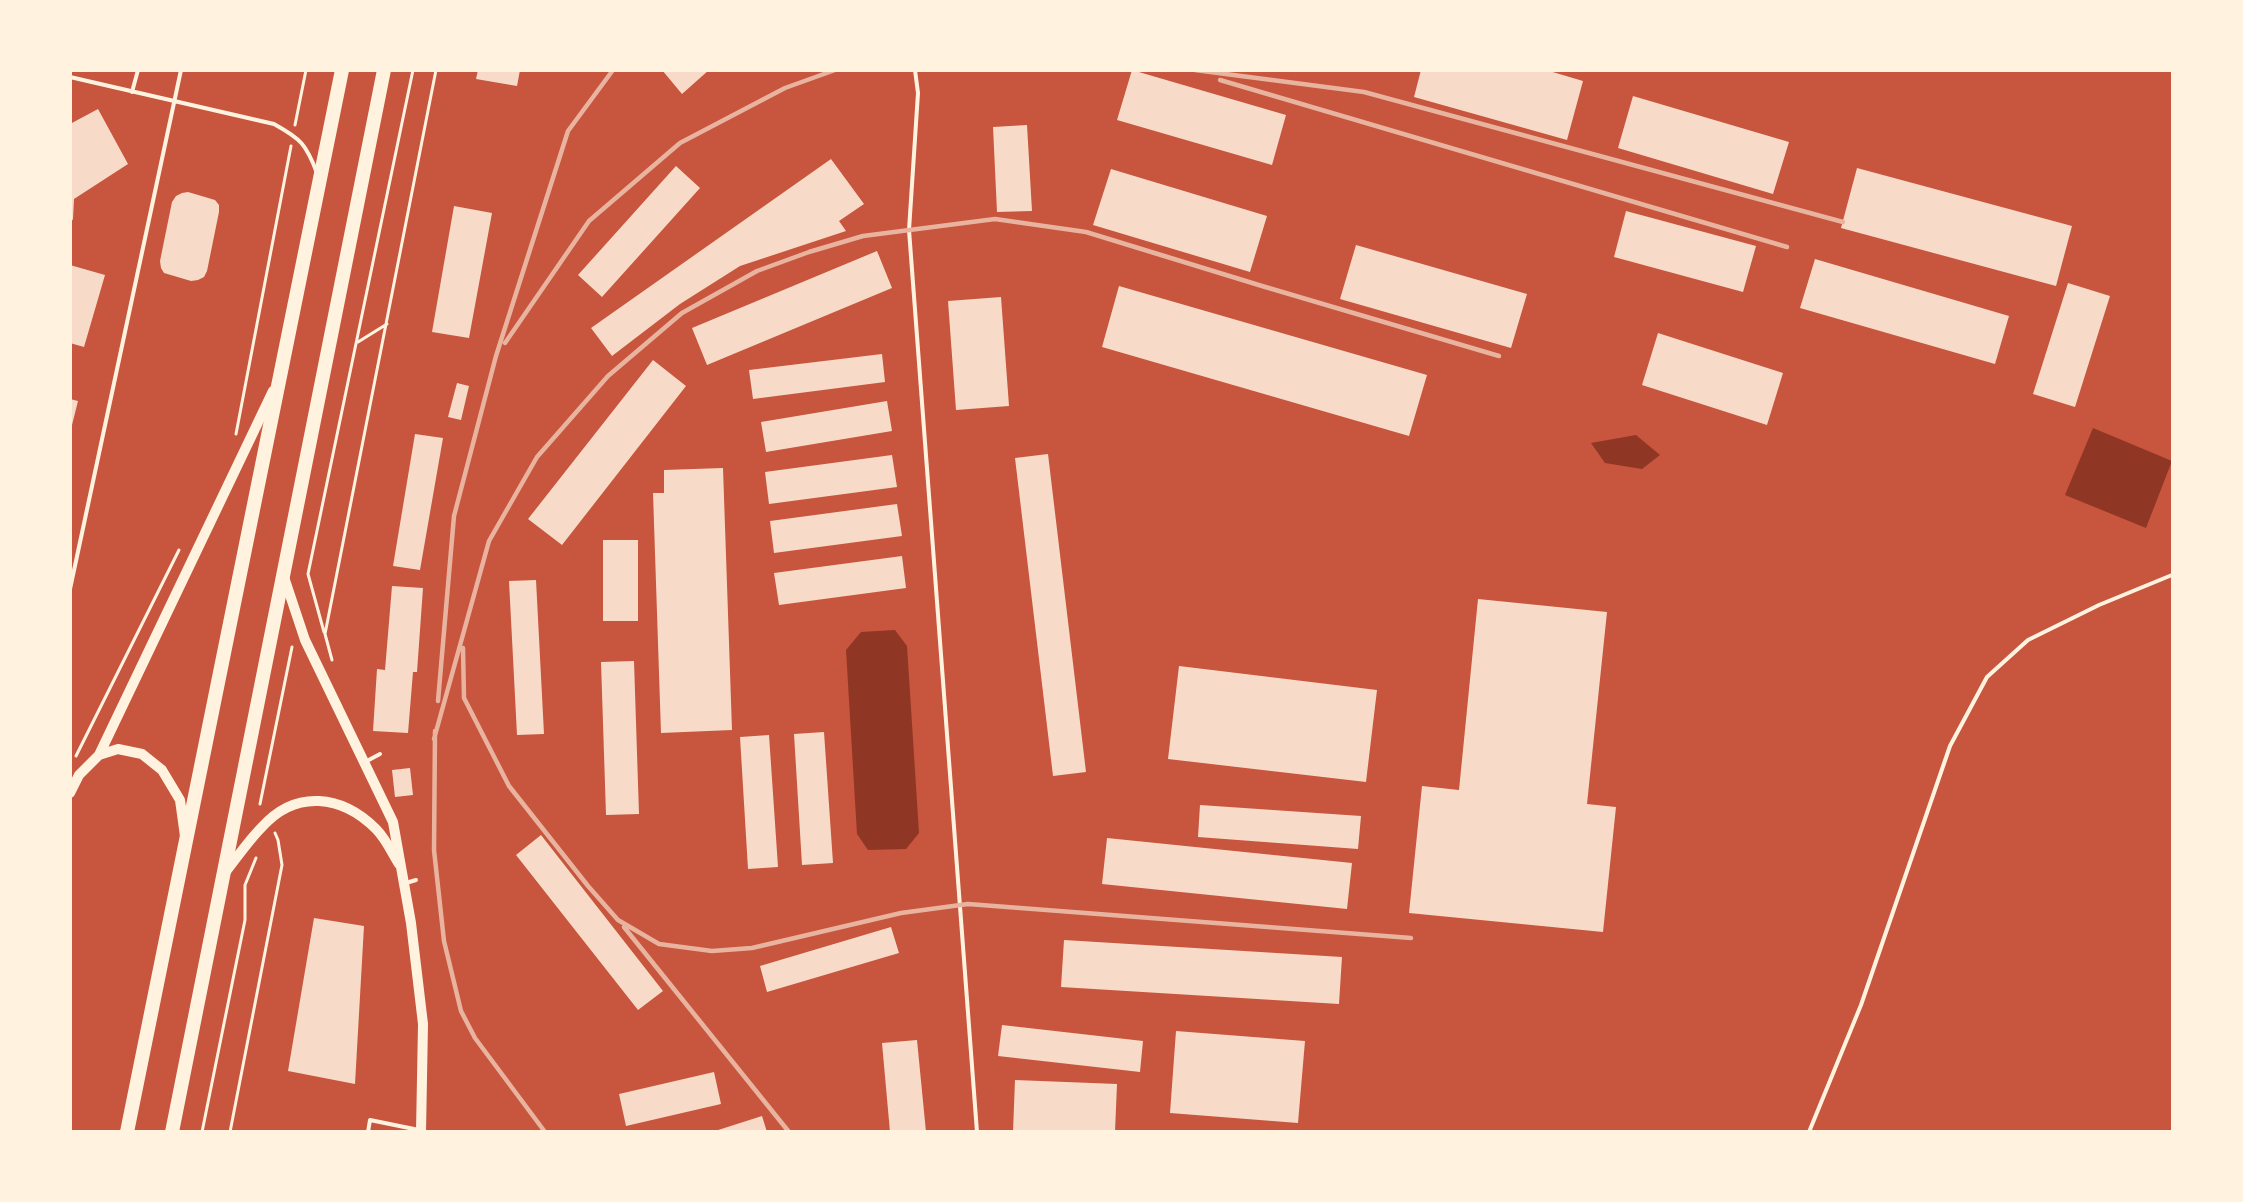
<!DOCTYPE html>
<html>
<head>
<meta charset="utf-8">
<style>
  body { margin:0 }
  #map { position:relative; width:2243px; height:1202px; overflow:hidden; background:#c8553d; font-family:"PT Sans Narrow",sans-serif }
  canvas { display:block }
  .frame { position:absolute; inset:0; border:72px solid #fff3e0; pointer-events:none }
</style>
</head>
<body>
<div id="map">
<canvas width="2243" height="1202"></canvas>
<div class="frame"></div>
</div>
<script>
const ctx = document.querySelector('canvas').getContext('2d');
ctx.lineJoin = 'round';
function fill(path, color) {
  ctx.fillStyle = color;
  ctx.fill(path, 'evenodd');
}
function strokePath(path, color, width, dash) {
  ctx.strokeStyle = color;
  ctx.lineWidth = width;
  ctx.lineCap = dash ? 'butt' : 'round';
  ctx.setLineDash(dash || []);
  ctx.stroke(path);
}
const water = new Path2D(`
  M2093,428L2172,461L2146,528L2065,495Z
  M1636,435L1660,455L1642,469L1605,463L1591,443Z
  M895,630L907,646L919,833L906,849L868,850L857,834L846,650L861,632Z`);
const building = new Path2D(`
  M478,70H520L517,86L476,79Z
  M662,70H709L682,94Z
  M1132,70L1286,115L1272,165L1117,120Z
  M1421,70H1546L1583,81L1567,140L1414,97Z
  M1633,96L1789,142L1773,194L1618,148Z
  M98,109L128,164L74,199L73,219L70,224V124Z
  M1027,125L1032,211L997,212L993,127Z
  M831,159L864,204L839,221L846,231L740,266L680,304L612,356L591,328Z
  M676,166L700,188L602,297L578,275Z
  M1857,168L2072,226L2056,286L1841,228Z
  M1111,169L1267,216L1250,272L1093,225Z
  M188,192L215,200L219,205V212L207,271L204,277L198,280L191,281L164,273L161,268L160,261L172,202L176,196L182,193Z
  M454,206L492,213L469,338L432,332Z
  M1626,211L1756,246L1743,292L1614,257Z
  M1356,245L1527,294L1511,348L1340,299Z
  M877,251L892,288L707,365L692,328Z
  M1815,259L2009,316L1995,364L1800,308Z
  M70,265L105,275L84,347L70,343Z
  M2068,283L2110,296L2075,407L2033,394Z
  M1119,286L1427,375L1409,436L1102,347Z
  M1001,297L1009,406L956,410L948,301Z
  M1658,333L1783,373L1767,425L1642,385Z
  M882,354L885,382L753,399L749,370Z
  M653,360L686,386L562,545L528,519Z
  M457,383L469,386L461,420L448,417Z
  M70,399L78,401L71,429H70Z
  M887,401L892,431L766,452L761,422Z
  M415,434L443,438L420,570L393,566Z
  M1048,454L1086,772L1053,776L1015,458Z
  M892,455L897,487L769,504L765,472Z
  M723,468L732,730L661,733L653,493H664V470Z
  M897,504L902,536L774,553L770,521Z
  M603,540H638V621H603Z
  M902,556L906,588L779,605L774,573Z
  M536,580L544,734L517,735L509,581Z
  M392,586L423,588L417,672H413L408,733L373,731L377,669L385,670Z
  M1478,599L1607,612L1587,804L1616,807L1603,932L1409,913L1422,786L1459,790Z
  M634,661L639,814L606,815L601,662Z
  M1179,666L1377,690L1366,782L1168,759Z
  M824,732L833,863L802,865L794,734Z
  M769,735L778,867L748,869L740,737Z
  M410,768L413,795L395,797L392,770Z
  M1200,805L1361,816L1358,849L1198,837Z
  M541,835L663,991L638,1010L516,855Z
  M1107,838L1352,863L1347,909L1102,884Z
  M314,918L364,926L355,1084L288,1071Z
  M891,927L899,953L767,992L760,966Z
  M1064,940L1342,957L1339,1004L1061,987Z
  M1002,1025L1143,1041L1140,1072L998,1056Z
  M1176,1031L1305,1041L1298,1123L1170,1113Z
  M917,1040L926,1132H890L882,1043Z
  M714,1072L721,1104L626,1126L619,1094Z
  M1015,1080L1117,1084L1115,1132H1013Z
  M762,1116L767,1132H715V1131Z`);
const path = new Path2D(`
  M295,125L306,70
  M358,342L387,324
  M236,434L291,146
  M324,632L308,574L413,70
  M332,660L325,634L436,70
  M76,756L179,550
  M260,804L292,647
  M202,1132L245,920V885L256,858
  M230,1132L282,865L278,840L275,833`);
const service = new Path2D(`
  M915,70L918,93L909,230L977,1132
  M70,77L274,124C301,139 306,144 317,173
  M132,92L138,70
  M70,589L181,70
  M365,762L380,754
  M406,883L416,880
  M368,1132L370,1120L419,1130
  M1809,1132L1861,1005L1950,746L1987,677L2028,640L2099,605L2172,575`);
const tertiary = new Path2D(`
  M284,577L305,640L393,822L411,923L423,1024L421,1132
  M99,755L118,749L142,754L162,770L180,800L185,836
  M70,793L79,775L99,755L273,391
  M224,874C236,859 248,841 262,827C296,789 342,795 376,829C386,839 392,853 399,864`);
const trunk = new Path2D(`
  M127,1132L342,70
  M172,1132L384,70`);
const rail = new Path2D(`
  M1195,70L1364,92L1843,222
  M1220,80L1787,247
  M505,343L589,221L680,143L785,88L835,70
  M463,648L464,698L509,786L588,886L618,920L659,944L712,951L752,948L901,913L968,904L1411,938
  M438,701L454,516L496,356L568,131L613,70
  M435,731L434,850L444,941L461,1011L475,1038L545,1132
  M434,739L489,541L537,457L608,376L682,313L757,271L809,252L863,236L995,219L1086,232L1262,286L1499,356
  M624,927L789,1132`);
fill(water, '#8f3625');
fill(building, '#f7dbc8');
strokePath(path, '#fff3e0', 3);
strokePath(service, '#fff3e0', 4);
strokePath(tertiary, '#fff3e0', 10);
strokePath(trunk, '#fff3e0', 14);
strokePath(rail, '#e9b49f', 4.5);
</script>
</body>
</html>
